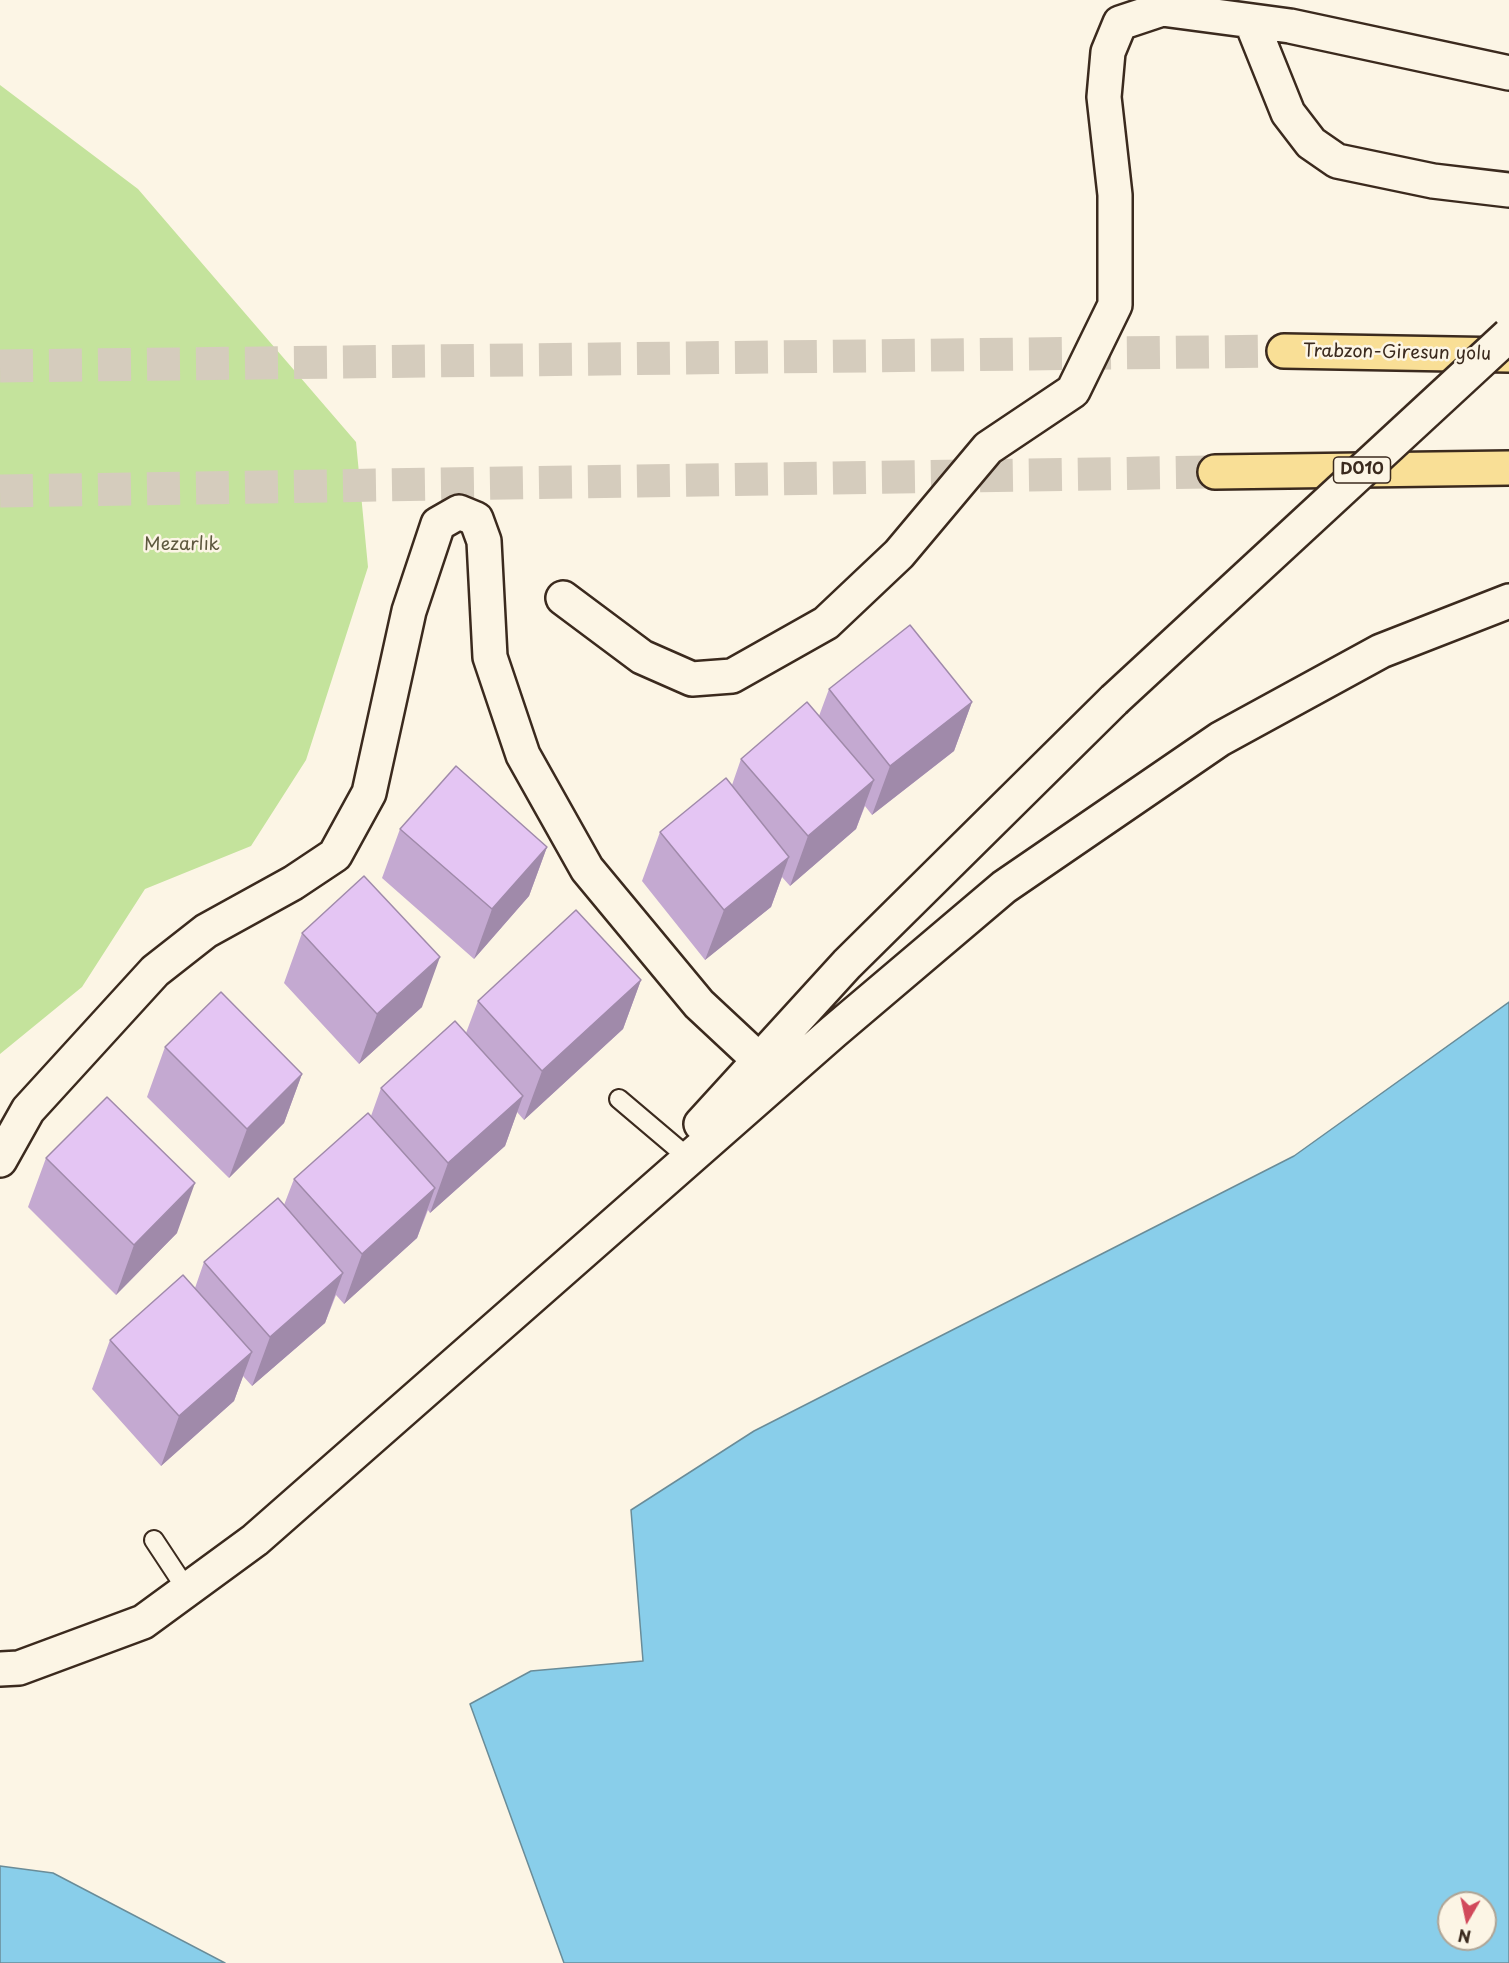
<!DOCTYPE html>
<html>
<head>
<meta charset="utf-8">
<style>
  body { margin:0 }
  #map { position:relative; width:1509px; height:1963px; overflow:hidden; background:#fcf5e5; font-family:"Playpen Sans",sans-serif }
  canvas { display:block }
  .north { position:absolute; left:1437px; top:1891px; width:60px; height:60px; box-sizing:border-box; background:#fcf5e5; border:2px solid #afa495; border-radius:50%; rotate:189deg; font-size:16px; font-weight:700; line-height:24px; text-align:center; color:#3b2a1e }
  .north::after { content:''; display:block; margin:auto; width:21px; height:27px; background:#d1495b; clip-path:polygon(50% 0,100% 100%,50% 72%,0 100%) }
</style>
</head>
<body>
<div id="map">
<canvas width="1509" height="1963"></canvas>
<div class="north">N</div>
</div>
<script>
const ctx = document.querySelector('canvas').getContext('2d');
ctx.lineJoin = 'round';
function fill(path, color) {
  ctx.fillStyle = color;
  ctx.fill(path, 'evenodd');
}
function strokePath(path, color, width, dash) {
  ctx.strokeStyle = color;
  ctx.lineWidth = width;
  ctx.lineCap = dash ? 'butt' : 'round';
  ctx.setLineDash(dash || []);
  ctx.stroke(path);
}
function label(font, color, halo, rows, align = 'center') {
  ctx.font = font + ' "Playpen Sans",sans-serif';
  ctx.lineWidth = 5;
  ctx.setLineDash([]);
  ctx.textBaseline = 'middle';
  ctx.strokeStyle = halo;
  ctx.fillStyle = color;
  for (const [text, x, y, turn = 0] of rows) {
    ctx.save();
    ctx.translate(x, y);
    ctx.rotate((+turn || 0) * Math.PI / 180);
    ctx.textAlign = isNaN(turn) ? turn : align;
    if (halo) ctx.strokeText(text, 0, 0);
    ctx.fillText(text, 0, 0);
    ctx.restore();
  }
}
const green = new Path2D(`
  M0,85L138,189L356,442L368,567L306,760L251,846L145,889L82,987L0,1054Z`);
const water = new Path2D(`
  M1509,1002V1963H564L470,1704L531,1671L643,1661L631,1510L754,1431L1294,1156ZM1449,1903H1485V1939H1449Z
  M0,1866L53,1873L225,1963H0Z`);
const highwayTunnel = new Path2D(`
  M0,366L1284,351
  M0,491L1215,472`);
const lane = new Path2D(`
  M619,1099L678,1149
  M154,1540L187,1590`);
const street = new Path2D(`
  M1251,21L1288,113L1311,143L1337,161L1433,181L1509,190
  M563,598L642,657L692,679L732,676L826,623L899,554L988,448L1073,391L1115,305V195L1104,97L1108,52L1120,23L1162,9L1290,26L1509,73
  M0,1160L28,1110L155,971L206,931L293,883L335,855L369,793L409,611L438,524L459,512L476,519L484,541L490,657L523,755L587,869L699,1004L759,1060`);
const secondary = new Path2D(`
  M701,1124L847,964L1114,700
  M0,1669L19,1668L143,1622L255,1540L833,1032L1004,887L1220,739L1381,651L1509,601`);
const highway = new Path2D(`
  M1284,351L1509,355
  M1215,472L1509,468`);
const secondaryBridge = new Path2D(`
  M1114,700L1509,335`);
const wall = new Path2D(`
  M829,689L972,702L954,751L872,815L865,806L856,829L790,886L782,877L771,907L705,960L642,881L660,832L732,785L741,759L819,716Z
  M400,829L547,847L529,896L474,959L382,878Z
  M302,933L422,1007L359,1064L284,983Z
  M641,980L623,1029L524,1120L517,1112L505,1146L430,1213L428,1210L417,1238L344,1304L336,1295L325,1323L252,1386L243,1376L234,1401L161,1466L92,1389L110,1340L195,1288L204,1262L284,1205L294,1179L371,1116L381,1088L466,1033L478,1001Z
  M165,1047L302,1074L284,1123L229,1178L147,1097Z
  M46,1158L177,1233L116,1295L28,1207Z`);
const shadedWall = new Path2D(`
  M972,702L954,751L872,815L890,766Z
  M874,780L856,829L790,886L808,836Z
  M547,847L529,896L474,959L492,909Z
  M789,857L771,907L705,960L724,910Z
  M440,957L422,1007L359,1064L377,1014Z
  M641,980L623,1029L524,1120L542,1071Z
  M302,1074L284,1123L229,1178L247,1129Z
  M523,1096L505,1146L430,1213L448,1163Z
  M195,1183L177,1233L116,1295L134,1245Z
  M435,1188L417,1238L344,1304L362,1254Z
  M343,1273L325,1323L252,1386L270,1337Z
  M252,1352L234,1401L161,1466L179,1416Z`);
const building = new Path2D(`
  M910,625L972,702L890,766L829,689Z
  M807,702L874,780L808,836L741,759Z
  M456,766L547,847L492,909L400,829Z
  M726,778L789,857L724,910L660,832Z
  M364,876L440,957L377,1014L302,933Z
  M576,910L641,980L542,1071L478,1001Z
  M221,992L302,1074L247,1129L165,1047Z
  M455,1021L523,1096L448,1163L381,1088Z
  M107,1097L195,1183L134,1245L46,1158Z
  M368,1113L435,1188L362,1254L294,1179Z
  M278,1198L343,1273L270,1337L204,1262Z
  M183,1275L252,1352L179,1416L110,1340Z`);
const shields = [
  [1362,470,57]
];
const shieldNames = [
  ["D010",1362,470]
];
const streetNames = [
  ["Trabzon-Giresun yolu",1397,353,1]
];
const parkNames = [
  ["Mezarlık",182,545]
];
fill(green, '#c4e39c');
fill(water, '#89ceea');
strokePath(water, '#6a8c98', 1.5);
strokePath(highwayTunnel, '#d5ccbd', 33, [33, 16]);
strokePath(lane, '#3b2a1e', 22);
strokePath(street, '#3b2a1e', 38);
strokePath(secondary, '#3b2a1e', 38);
strokePath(highway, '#3b2a1e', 38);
strokePath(lane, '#fcf5e5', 18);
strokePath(street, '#fcf5e5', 33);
strokePath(secondary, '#fcf5e5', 33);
strokePath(highway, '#f9df96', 33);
strokePath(secondaryBridge, '#3b2a1e', 38, []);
strokePath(secondaryBridge, '#fcf5e5', 33);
fill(wall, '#c4a9d1');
fill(shadedWall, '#a08aaa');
fill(building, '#e4c5f3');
strokePath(building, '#a08aaa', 1.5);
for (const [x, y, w] of shields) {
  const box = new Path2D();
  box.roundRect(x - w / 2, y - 13, w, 26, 4.5);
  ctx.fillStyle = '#fcf5e5';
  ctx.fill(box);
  strokePath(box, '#3b2a1e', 1.5);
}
label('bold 16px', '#3b2a1e', null, shieldNames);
label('18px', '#3b2a1e', '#fcf5e5', streetNames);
label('18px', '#5d583e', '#fcf5e5', parkNames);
</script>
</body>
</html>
